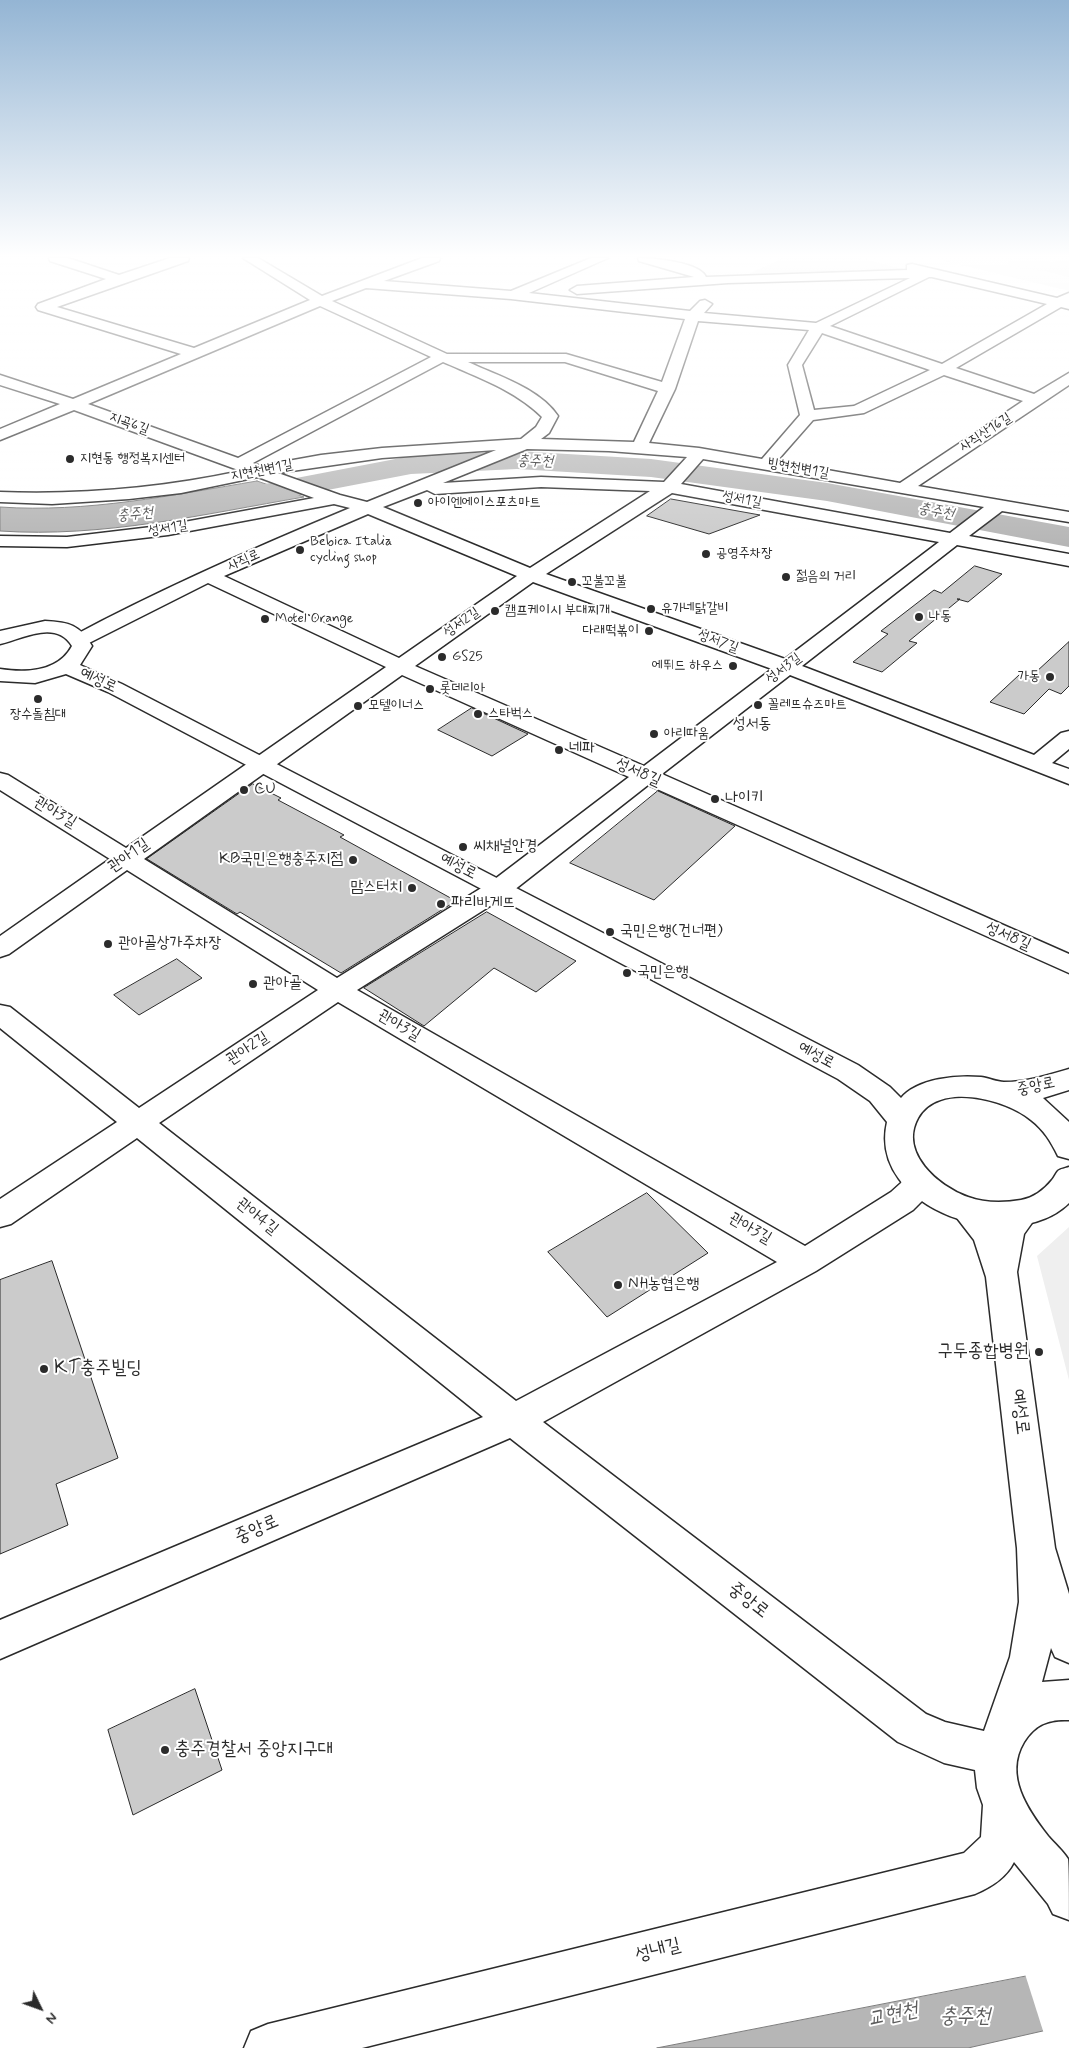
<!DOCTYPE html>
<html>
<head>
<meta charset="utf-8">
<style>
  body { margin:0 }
  #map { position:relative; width:1069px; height:2048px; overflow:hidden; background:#fff; font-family:Mynerve,sans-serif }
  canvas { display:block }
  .north { position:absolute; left:15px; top:1983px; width:50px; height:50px; -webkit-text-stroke:4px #fff; paint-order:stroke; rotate:132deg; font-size:14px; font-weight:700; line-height:20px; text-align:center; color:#2b2b2b }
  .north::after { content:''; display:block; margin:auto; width:18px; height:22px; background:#2b2b2b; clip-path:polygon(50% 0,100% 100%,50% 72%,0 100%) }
</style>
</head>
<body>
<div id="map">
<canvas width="1069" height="2048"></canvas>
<div class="north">N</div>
</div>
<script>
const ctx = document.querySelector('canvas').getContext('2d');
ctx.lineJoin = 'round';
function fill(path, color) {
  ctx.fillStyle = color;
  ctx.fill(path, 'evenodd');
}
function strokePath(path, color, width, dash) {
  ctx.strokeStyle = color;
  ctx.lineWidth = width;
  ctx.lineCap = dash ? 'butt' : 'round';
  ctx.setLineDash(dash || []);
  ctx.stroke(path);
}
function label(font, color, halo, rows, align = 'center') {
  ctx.font = font + ' Mynerve,"Poor Story",sans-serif';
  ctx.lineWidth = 4;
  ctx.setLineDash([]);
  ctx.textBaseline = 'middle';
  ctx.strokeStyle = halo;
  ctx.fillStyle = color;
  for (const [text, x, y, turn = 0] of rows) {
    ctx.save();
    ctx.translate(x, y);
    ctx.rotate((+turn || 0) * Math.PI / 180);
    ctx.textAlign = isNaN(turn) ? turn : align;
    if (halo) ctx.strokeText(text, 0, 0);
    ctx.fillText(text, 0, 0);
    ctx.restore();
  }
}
const built = new Path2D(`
  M932,258H1069V291Z
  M1069,1227V1380L1037,1256Z`);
const green = new Path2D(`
  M783,258H861L903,269L746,275Z
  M1037,258L1052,262L1069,259V277L1044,271L1010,268L1007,259Z`);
const water = new Path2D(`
  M257,481L304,497C204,514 103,538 0,531V507C86,513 173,495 257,481Z
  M1069,1968V2025L968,2048H657Z`);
const pier = new Path2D(`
  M1069,1965V2028L1044,2034L1025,1974Z`);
const river = new Path2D(`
  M517,451L651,459L827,483L1069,527V547L827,501L651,477L517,469L411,474L213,512L202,510L197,503L202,496L213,494L411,456Z`);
const building = new Path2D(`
  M671,499L760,515L709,534L647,516Z
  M975,566L1002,574L968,602L957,599H960L909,641L917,643L882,672L853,662L888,634L881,631L934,590L941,593Z
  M1069,642V686L1061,694L1049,689L1024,714L990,702L1019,675L1029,678Z
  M472,708L528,734L492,756L438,730Z
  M253,784L281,798L278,800L344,835L340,837L456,901L341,973L240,912L237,914L147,859Z
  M658,791L735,826L654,900L570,863Z
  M487,912L576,961L536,992L494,968L424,1026L364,988Z
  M177,959L202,978L139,1015L114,995Z
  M647,1193L708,1253L607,1317L548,1252Z
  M52,1261L118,1458L56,1484L68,1525L0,1554V1280Z
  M195,1689L222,1770L133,1815L108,1730Z`);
const minor = new Path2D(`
  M49,258H68L119,275L170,258H189L188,261L57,307L194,348L310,300L243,258H258L322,296L422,258H440L439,261L384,281L511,291L591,258H608L529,293L690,311L700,301L705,300L712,304L704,313L816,323L910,278L728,283L577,294L570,290L577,286L694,277L639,261L638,258C653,258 700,262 706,277L907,270V265L912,264L1057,298L1069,293V309L1061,307L956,368L1034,394L1069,373V385L918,486L1069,512V522L1002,511L969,536L1069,554V566L957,545L802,666L1034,755L1061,733L1069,731V749L1052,763L1069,769V784L790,675L662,774L1069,954V973L648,785L509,894L357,990L805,1246L891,1192L901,1183L907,1172L918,1168L929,1172L933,1180L924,1199L913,1210L816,1271L543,1422L926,1714L945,1722L984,1731L1010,1657L1019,1602L1017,1548L986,1277L974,1240L950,1209L955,1200C976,1193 986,1206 997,1223C1008,1208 1014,1198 1034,1204L1039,1213L1024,1234L1017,1272L1055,1548L1069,1594V1663L1055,1657L1051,1648L1042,1682L1069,1680V1720C1049,1719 1035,1724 1024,1742C1004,1775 1027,1809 1048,1836C1054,1843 1063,1851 1068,1859C1069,1865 1069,1910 1069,1920L1053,1914L1048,1904L1014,1862C1006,1878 991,1887 975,1894L362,2048H244L251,2031L268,2024L964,1853L981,1837L983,1805L977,1788L975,1770L944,1763L898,1742L510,1438L0,1659V1620L483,1417L137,1138L11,1224L0,1227V1199L117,1122L0,1028V1005L10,1007L139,1108L318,990L127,870L9,954L0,957V936L110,859L0,790V773L8,775L126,848L386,667L208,583L87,644L80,646L73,644L70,640L73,636C163,588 256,547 350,508L334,504L168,535L67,547L0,546V536L67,537L168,525L314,498L258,477L181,493L129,499L52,504L0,502V492C81,495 161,488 241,471L74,410L0,440V429L60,404L0,385V375L73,399L181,354L38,310L36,307L38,304L106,279L50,261ZM929,277H932L1047,304L942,364L830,326ZM366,288L511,299L685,319L662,382L566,354H447L332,301ZM320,306L431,357L238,458L88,404ZM698,321L809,330L788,365L800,415L762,459L699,448L649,443L675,389ZM822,333L930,370L854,406L814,410L802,365ZM443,362C477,377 515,390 542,417L536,427L521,439L382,448L321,455L260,466L253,463ZM468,362H565L658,391L634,442L541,439L549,433L558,416C539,388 498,376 468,362ZM944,375L1023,401L900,483L777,461L813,420L864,413ZM527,449L609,451L687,457L664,482L541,477L443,483ZM496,450L367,502L340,495L278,473L382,458ZM703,459L984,507L950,533L681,484ZM541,487L650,491L530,568L383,507L427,490L435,494ZM672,493L939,542L785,659L546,574ZM368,514L517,576L399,658L224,576ZM533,582L772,669L644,766L415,666ZM402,675L629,777L491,882L337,978L144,859ZM338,1002L777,1262L516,1401L159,1123Z`);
const major = new Path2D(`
  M45,621C69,622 80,625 92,646L80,665L122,684L858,1065L890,1087L901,1098C918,1078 957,1075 981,1077C989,1078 997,1082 1004,1082C1027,1082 1048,1075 1069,1069V1090L1043,1098L1069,1122V1159L1058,1156C1051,1142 1044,1130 1031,1120C1006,1099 938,1081 918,1118C899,1153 938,1186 968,1197C984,1203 1004,1203 1021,1200C1033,1198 1044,1190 1052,1180C1054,1178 1056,1173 1058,1171C1060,1169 1066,1168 1069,1167V1203C1013,1258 867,1209 887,1122L870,1101L838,1079L491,894L108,692L66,674L35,683L0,681V669C26,673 58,672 72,646C56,619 22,639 0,644V631Z`);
const markers = [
  [70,459,5,"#2b2b2b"],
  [418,503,5,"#2b2b2b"],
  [300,550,5,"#2b2b2b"],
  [706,554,5,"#2b2b2b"],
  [786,577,5,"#2b2b2b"],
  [572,582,5,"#2b2b2b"],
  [651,609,5,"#2b2b2b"],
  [495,611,5,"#2b2b2b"],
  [919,617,5,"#2b2b2b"],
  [265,619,5,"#2b2b2b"],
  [649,631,5,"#2b2b2b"],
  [442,657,5,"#2b2b2b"],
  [733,666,5,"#2b2b2b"],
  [1050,677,5,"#2b2b2b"],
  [430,689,5,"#2b2b2b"],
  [38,699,5,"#2b2b2b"],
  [758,705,5,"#2b2b2b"],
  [358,706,5,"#2b2b2b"],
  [478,714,5,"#2b2b2b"],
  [654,734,5,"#2b2b2b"],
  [559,750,5,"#2b2b2b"],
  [244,790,5,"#2b2b2b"],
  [715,799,5,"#2b2b2b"],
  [463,847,5,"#2b2b2b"],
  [353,860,5,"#2b2b2b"],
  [412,888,5,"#2b2b2b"],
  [441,904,5,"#2b2b2b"],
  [610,932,5,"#2b2b2b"],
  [108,944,5,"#2b2b2b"],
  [627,973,5,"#2b2b2b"],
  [253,984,5,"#2b2b2b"],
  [618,1285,5,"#2b2b2b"],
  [1039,1352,5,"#2b2b2b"],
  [44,1369,5,"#2b2b2b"],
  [165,1750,5,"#2b2b2b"]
];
const farStreetnames = [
  ["지곡6길",129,424,20],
  ["사직산16길",986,433,-33],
  ["빙현천변1길",798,469,10],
  ["지현천변1길",262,471,-11],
  ["성서1길",742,500,10],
  ["성서1길",168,529,-9],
  ["사직로",244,561,-24],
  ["성서2길",462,623,-35],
  ["성서7길",718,642,20],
  ["성서3길",784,669,-37]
];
const farPoinames = [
  ["지현동 행정복지센터",80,459],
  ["아이엔에이스포츠마트",428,503],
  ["Bebica Italia",310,542],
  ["cycling shop",310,558],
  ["공영주차장",716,554],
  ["젊음의 거리",796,577],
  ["꼬불꼬불",582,582],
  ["유가네닭갈비",661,609],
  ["캠프케이시 부대찌개",505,611],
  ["나동",929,617],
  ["Motel Orange",275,619],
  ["다래떡볶이",639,631,"right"],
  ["GS25",452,657],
  ["에뛰드 하우스",723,666,"right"],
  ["가동",1040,677,"right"],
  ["롯데리아",440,689],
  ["꼴레뜨슈즈마트",768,705],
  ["모텔이너스",368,706],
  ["스타벅스",488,714],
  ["장수돌침대",38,715,"center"],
  ["아리따움",664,734]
];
const farWaternames = [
  ["충주천",535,462,2],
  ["충주천",936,512,11],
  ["충주천",135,515,-5]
];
const streetNames = [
  ["예성로",98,681,25],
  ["성서8길",638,773,24],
  ["관아3길",55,813,31],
  ["관아1길",129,856,-35],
  ["예성로",458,867,27],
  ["성서8길",1008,937,24],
  ["관아3길",399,1026,30],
  ["관아2길",248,1049,-33],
  ["예성로",816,1056,28],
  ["중앙로",1036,1087,-12],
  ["관아4길",257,1217,39],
  ["관아3길",750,1229,30]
];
const farQuarternames = [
  ["성서동",752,725]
];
const poiNames = [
  ["네파",569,750],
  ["CU",254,790],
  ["나이키",725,799],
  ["씨채널안경",473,847],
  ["KB국민은행충주지점",343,860,"right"],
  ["맘스터치",402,888,"right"],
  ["파리바게뜨",451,904],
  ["국민은행(건너편)",620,932],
  ["관아골상가주차장",118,944],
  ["국민은행",637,973],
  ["관아골",263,984],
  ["NH농협은행",628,1285]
];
const nearPoinames = [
  ["구두종합병원",1029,1352,"right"],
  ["KT충주빌딩",54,1369],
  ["충주경찰서 중앙지구대",175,1750]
];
const nearStreetnames = [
  ["예성로",1019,1412,83],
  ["중앙로",257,1530,-23],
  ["중앙로",748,1601,38],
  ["성내길",658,1951,-14]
];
const nearWaternames = [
  ["교현천",893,2016,-12],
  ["충주천",965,2018]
];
fill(built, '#efefef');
fill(green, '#e0e0e0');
fill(water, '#b6b6b6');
strokePath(water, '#7e7e7e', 1);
fill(pier, '#fff');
fill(river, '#b6b6b6');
fill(building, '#cbcbcb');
strokePath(building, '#2b2b2b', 1);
strokePath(minor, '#2b2b2b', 3);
strokePath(major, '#2b2b2b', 3);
fill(minor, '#fff');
fill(major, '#fff');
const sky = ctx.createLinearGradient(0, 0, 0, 545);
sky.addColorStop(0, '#94b5d4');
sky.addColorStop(0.47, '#fff');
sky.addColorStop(1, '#ffffff00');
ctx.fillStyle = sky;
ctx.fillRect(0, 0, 1069, 545);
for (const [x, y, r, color] of markers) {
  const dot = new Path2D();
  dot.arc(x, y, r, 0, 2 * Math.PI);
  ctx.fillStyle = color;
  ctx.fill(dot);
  strokePath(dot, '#fff', 2);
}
label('14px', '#2b2b2b', '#fff', farStreetnames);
label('14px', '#2b2b2b', '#fff', farPoinames, 'left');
label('italic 15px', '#5c5c5c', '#fff', farWaternames);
label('16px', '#2b2b2b', '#fff', streetNames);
label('16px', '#2b2b2b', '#fff', farQuarternames);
label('16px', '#2b2b2b', '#fff', poiNames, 'left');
label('19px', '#2b2b2b', '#fff', nearPoinames, 'left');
label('19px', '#2b2b2b', '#fff', nearStreetnames);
label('italic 21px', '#5c5c5c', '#fff', nearWaternames);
</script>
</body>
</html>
